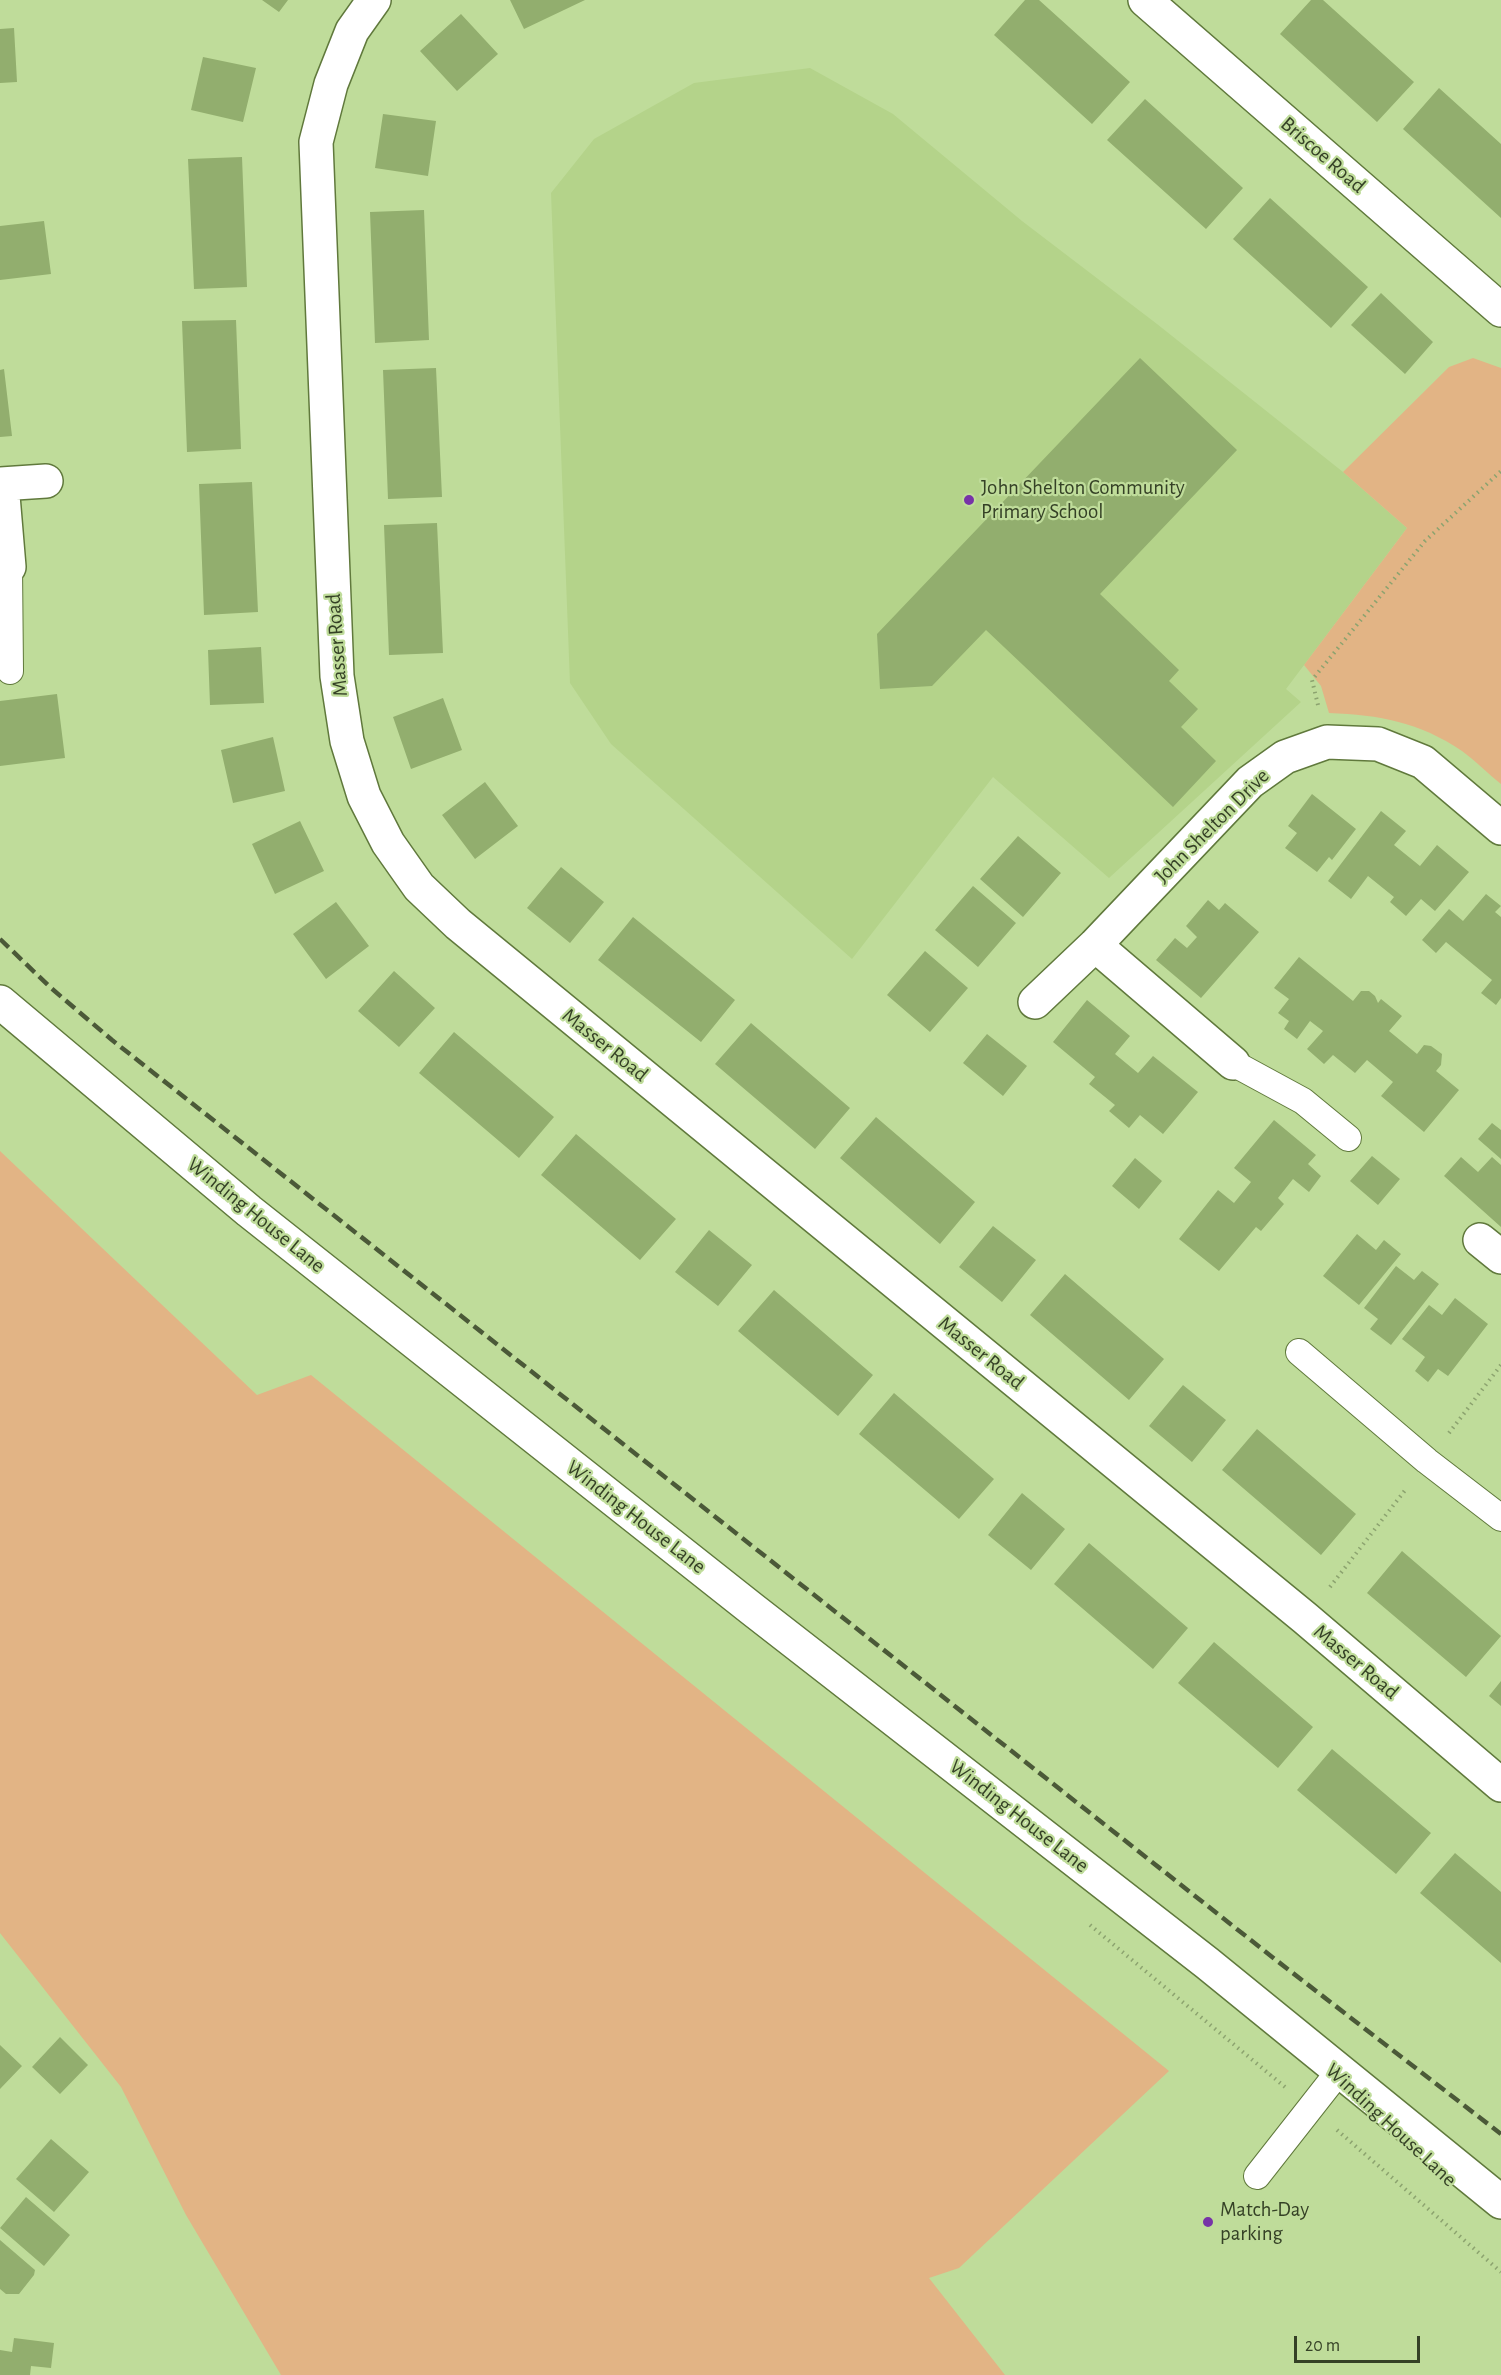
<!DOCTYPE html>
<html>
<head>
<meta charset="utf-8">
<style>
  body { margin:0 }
  #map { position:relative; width:1501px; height:2375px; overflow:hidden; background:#bfdc9a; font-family:"Alegreya Sans",sans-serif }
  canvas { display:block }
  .scale { position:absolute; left:1294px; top:2336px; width:126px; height:27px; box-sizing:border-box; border:3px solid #354126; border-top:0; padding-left:8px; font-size:18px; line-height:21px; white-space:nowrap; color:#354126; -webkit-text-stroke:4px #bfdc9a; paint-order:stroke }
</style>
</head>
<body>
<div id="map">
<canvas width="1501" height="2375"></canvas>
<div class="scale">20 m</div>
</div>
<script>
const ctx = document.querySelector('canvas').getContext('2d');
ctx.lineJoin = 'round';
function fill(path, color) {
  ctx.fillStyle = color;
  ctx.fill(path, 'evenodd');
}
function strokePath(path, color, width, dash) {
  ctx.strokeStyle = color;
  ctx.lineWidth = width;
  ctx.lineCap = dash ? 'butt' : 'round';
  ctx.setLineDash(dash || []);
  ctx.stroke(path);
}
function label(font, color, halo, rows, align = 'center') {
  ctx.font = font + ' "Alegreya Sans",sans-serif';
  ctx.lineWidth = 4.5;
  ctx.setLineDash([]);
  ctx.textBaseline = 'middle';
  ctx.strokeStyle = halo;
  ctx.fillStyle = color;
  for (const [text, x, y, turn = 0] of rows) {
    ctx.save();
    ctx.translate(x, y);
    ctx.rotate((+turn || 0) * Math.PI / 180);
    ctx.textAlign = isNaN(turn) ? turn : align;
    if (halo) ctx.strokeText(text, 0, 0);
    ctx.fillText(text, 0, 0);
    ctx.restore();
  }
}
const built = new Path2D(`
  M810,68L893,114L1022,221L1157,324L1343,472L1407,528L1286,689L1301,702L1109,878L993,777L852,959L611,744L570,683L551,193L594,139L694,83Z`);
const green = new Path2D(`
  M1473,358L1501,368V784C1488,774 1476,761 1462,751C1419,722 1380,715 1329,713L1321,686L1304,665L1407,528L1343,472L1449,367Z
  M0,1151L257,1395L311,1375L1169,2071L959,2268L929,2278L1005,2375H281L186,2215L121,2087L0,1933Z`);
const building = new Path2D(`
  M262,0H288L279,12Z
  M510,0H585L524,29Z
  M1025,0H1039L1130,82L1092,124L994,35Z
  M1311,0H1323L1414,82L1377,122L1280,34Z
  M461,14L498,54L457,91L420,51Z
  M14,28L17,82L0,83V29Z
  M203,57L256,68L243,122L191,110Z
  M1439,88L1501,144V218L1403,129Z
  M1145,99L1243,188L1206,229L1107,140Z
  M383,114L436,121L428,176L375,168Z
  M242,157L247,287L194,289L188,159Z
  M1270,198L1368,287L1331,328L1233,239Z
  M424,210L429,340L375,343L370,212Z
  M44,221L51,274L0,280V226Z
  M1381,293L1433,342L1405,374L1351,325Z
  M236,320L241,449L187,452L182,321Z
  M1140,358L1237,450L1100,594L1179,670L1169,681L1198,709L1181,727L1216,761L1173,807L986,630L932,686L880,689L877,634Z
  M436,368L442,497L388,499L383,370Z
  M4,369L12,436L0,437V370Z
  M252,482L258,612L204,615L199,484Z
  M437,523L443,653L389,655L384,525Z
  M261,647L264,703L210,705L208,650Z
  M57,694L65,758L0,766V701Z
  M443,698L462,750L411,769L393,717Z
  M273,737L285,791L233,803L221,750Z
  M485,782L518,826L475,859L442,815Z
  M1312,794L1356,829L1332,860L1329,857L1317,872L1285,848L1297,833L1288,826Z
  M1381,811L1406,831L1394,845L1420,866L1437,845L1469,872L1435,911L1421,899L1406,916L1390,902L1394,897L1368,876L1351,899L1328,881Z
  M300,821L324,871L275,894L252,844Z
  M1018,836L1061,873L1023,917L980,879Z
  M561,867L604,902L570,943L527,908Z
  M973,886L1016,923L978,967L935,930Z
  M1486,894L1501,906L1495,912L1501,917V998L1496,1005L1481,993L1492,980L1446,942L1436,953L1422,940L1449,909L1463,921Z
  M1208,900L1219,910L1225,903L1259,932L1201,998L1156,960L1175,938L1187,948L1197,937L1186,926Z
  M336,902L369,946L326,979L293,934Z
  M633,917L735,1000L701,1042L598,960Z
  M925,951L968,988L930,1032L887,995Z
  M1299,957L1353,1001L1361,991H1369L1375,996L1378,1003L1381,999L1402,1016L1389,1031L1417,1054L1424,1045L1431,1046L1442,1054L1441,1065L1436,1071L1459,1090L1424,1132L1381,1096L1393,1082L1367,1060L1355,1073L1333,1055L1324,1064L1307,1049L1323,1031L1310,1021L1297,1039L1284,1029L1289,1021L1278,1013L1289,999L1274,988Z
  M394,971L435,1008L399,1047L358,1011Z
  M1087,1000L1130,1036L1115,1054L1138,1073L1153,1056L1198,1092L1163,1134L1140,1115L1129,1128L1109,1111L1115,1105L1089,1084L1095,1077L1053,1042Z
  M751,1023L850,1108L815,1149L715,1064Z
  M454,1032L554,1117L519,1158L419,1073Z
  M987,1034L1027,1066L1003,1096L963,1063Z
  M876,1117L975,1202L940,1244L840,1158Z
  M1274,1120L1316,1155L1308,1164L1321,1176L1309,1192L1293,1179L1278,1198L1284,1204L1261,1231L1256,1227L1219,1271L1179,1239L1218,1190L1234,1203L1251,1182L1234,1168Z
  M1492,1123L1501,1130V1159L1478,1139Z
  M576,1134L676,1219L640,1260L541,1175Z
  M1372,1156L1400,1179L1378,1205L1350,1181Z
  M1461,1157L1478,1172L1492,1157L1501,1165V1227L1444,1176Z
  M1135,1158L1162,1181L1139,1209L1112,1186Z
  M993,1226L1036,1260L1002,1302L959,1267Z
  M709,1230L752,1265L718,1306L675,1272Z
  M1357,1234L1376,1250L1384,1240L1401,1254L1359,1305L1323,1276Z
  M1396,1266L1414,1280L1422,1271L1439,1284L1391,1345L1370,1329L1378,1319L1364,1308Z
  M1065,1274L1164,1359L1129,1400L1030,1315Z
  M774,1290L873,1375L838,1416L738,1331Z
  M1455,1298L1488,1324L1448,1376L1438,1369L1428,1382L1415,1371L1425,1357L1402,1339L1429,1305L1442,1315Z
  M1183,1385L1226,1420L1192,1462L1149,1426Z
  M894,1393L994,1479L959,1519L859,1434Z
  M1257,1429L1356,1514L1321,1555L1222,1470Z
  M1022,1493L1065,1529L1031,1570L988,1535Z
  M1089,1543L1188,1628L1153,1669L1054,1584Z
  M1402,1551L1501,1636L1466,1677L1367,1593Z
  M1214,1642L1313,1727L1278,1768L1178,1683Z
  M1501,1681V1706L1489,1696Z
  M1332,1749L1431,1833L1396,1874L1297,1790Z
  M1455,1853L1501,1892V1963L1420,1893Z
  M60,2037L88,2065L60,2094L32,2067Z
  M0,2045L22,2066L0,2089Z
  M51,2139L89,2172L54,2212L16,2179Z
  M26,2197L70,2235L44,2266L0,2228Z
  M0,2240L35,2270L34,2275L19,2294H6L0,2289Z
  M14,2338L54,2343L51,2368L31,2366L30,2375H0V2350L12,2352Z`);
const path = new Path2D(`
  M1318,705L1312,680L1425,541L1501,471
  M1449,1433L1501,1365
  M1330,1587L1406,1489
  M1090,1925L1285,2087
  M1337,2130L1501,2272`);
const service = new Path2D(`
  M9,567L10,671
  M1233,1063L1303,1101L1348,1138
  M1299,1352L1427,1461L1501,1518
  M1257,2176L1337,2074`);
const minor = new Path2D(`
  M374,0L352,31L331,84L316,142L337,676L347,741L364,796L388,843L419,887L458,924L1305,1618L1501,1785
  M1145,0L1501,310
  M0,484L46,481
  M2,484L9,567
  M1095,945L1233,1063
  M1035,1002L1095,945L1250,782L1285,757L1327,742L1378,744L1423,762L1501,828
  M1480,1240L1501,1257`);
const tertiary = new Path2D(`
  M0,1002L249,1211L752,1609L1207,1963L1501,2202`);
const rail = new Path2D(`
  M0,939L51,988L112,1040L1276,1960L1501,2134`);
const markers = [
  [969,500,6,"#7733a7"],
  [1208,2222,6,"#7733a7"]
];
const streetNames = [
  ["Briscoe Road",1323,155,41],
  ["Masser Road",337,645,-94],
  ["John Shelton Drive",1212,826,-45],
  ["Masser Road",605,1045,39],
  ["Winding House Lane",256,1215,39],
  ["Masser Road",981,1353,39],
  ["Winding House Lane",636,1517,38],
  ["Masser Road",1356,1662,40],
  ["Winding House Lane",1019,1816,38],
  ["Winding House Lane",1391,2125,43]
];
const poiNames = [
  ["John Shelton Community",981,488],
  ["Primary School",981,512],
  ["Match-Day",1220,2210],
  ["parking",1220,2234]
];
fill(built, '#b4d38a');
fill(green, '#e2b485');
fill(building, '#92ae6e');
strokePath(service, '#60793c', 28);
strokePath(minor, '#60793c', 36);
strokePath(tertiary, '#60793c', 36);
strokePath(path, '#8ca36f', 4, [1.5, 4.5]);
strokePath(service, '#fff', 26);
strokePath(minor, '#fff', 33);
strokePath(tertiary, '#fff', 33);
strokePath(rail, '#4b5938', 4.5, [12, 6]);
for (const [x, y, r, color] of markers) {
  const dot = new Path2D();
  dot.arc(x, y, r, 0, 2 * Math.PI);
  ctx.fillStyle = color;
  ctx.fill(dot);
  strokePath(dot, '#bfdc9a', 2);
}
label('21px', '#354126', '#bfdc9a', streetNames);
label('21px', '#354126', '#bfdc9a', poiNames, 'left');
</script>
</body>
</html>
